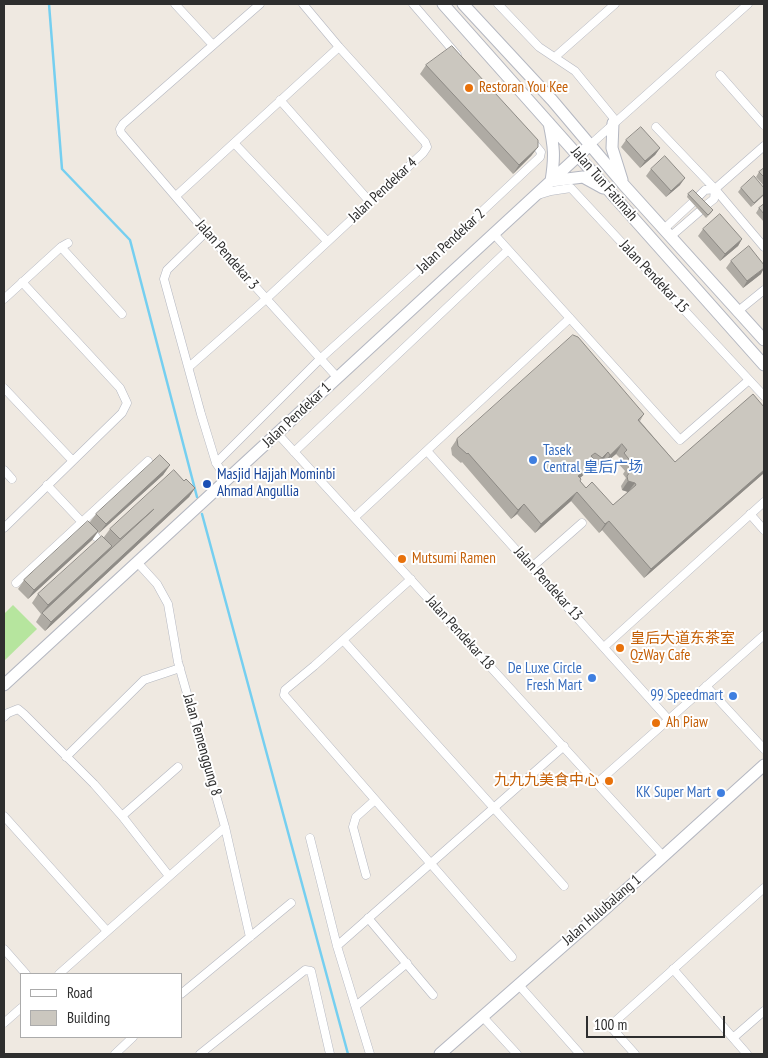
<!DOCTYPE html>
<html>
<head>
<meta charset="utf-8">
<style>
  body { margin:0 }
  #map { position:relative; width:768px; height:1058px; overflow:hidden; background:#efe9e1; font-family:"PT Sans Narrow",sans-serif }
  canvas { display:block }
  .frame { position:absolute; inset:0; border:5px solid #2e2e2e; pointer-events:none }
  .legend { position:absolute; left:20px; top:973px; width:162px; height:65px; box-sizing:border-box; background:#fff; border:1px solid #ababab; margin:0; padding:6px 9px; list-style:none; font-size:15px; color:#2e2e2e }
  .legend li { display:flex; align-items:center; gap:10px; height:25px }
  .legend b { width:25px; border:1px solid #ababab }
  .scale { position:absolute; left:586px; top:1016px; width:139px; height:22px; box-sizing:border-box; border:2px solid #2e2e2e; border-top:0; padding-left:6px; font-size:15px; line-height:18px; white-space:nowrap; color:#2e2e2e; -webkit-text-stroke:4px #fff; paint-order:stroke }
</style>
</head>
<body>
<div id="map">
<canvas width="768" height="1058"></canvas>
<div class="frame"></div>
<ul class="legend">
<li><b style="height:6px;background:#fff"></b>Road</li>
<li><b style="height:14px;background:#cbc7bf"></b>Building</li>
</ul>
<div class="scale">100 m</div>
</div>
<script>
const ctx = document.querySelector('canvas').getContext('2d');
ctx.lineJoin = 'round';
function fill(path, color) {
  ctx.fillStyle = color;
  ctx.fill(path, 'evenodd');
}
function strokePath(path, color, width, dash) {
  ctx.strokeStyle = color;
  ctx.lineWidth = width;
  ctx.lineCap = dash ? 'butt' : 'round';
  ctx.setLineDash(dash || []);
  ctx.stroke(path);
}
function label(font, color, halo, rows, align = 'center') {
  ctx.font = font + ' "PT Sans Narrow","Noto Sans SC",sans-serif';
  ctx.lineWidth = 4;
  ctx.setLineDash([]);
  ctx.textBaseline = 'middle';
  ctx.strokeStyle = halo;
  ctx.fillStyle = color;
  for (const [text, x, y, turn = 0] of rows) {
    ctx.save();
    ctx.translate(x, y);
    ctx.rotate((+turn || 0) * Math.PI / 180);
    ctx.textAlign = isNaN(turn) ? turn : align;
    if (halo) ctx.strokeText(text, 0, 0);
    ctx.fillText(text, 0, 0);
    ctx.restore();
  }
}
const green = new Path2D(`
  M13,605L37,629L4,661V614Z`);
const stream = new Path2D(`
  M49,4L62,169L130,240L197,497
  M202,514L348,1054`);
const street = new Path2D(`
  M175,4L213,45
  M260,4L123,124L120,129L121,133L206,232L337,377
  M413,4L457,55
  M498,4L539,47L575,71L616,121
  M555,57L615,4
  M720,75L764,125
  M280,100L370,202
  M656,127L715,189L764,247
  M234,143L327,241
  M590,145L748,4
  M538,195L551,191L571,188L764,396
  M176,196L339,47
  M697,198L705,190L715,189L764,146
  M705,206L714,199L715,189
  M664,229L692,203
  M206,232L167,270L164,279L201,414L216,463L227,479
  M493,233L680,440L749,380
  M670,237L700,211
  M61,247L122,314
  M4,299L61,247L68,243
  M737,312L764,290
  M189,367L266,299L423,153L427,147L425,142L339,47L303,4
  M4,388L72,460
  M277,433L663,856
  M427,451L668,719
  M294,452L508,250
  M216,463L320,359L428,262L540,157L541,152L532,141
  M4,470L12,479
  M47,485L96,537
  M750,514L764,530
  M355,517L570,318
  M4,528L122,413L127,403L120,388L22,282
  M137,562L157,584L168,604L178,662L225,827L250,937
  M532,567L582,523
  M411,579L314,666L285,690L284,695L512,957
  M16,583L148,461
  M343,640L564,886
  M604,647L764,502
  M706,686L764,749
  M4,717L8,713L18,709L24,714L94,784L122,816L169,876
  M66,757L144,680L180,668
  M597,783L764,635
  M4,816L107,931
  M122,816L178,767
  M310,838L337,946L370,1054
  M366,875L353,827L356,817L375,800
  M368,918L433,995
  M337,946L564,746
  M4,949L26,974
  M673,969L747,1054
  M59,974L225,827
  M518,984L580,1054
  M181,994L291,903
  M356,1006L407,963
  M482,1016L517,1054
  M4,1023L21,1008
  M733,1038L764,1011
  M115,1054L133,1037
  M200,1054L305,970L311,971L330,1054
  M635,1054L610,1026L764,888`);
const secondary = new Path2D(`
  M443,4L764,365
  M463,4L552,100L623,184L764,340
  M549,123C554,147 555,156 551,181
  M613,123L612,148L622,180
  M551,181L583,177L603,188
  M4,685L590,145
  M440,1054L605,909L764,765`);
const wall = new Path2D(`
  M426,65L538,147L531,156L513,174L420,74Z
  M626,140L660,148L655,155L640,168L621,147Z
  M764,168V186L756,177L759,172Z
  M651,169L680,185L666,197L646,176Z
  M741,188H764L751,207L738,192Z
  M688,194L713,210L711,213L706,218L687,197Z
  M764,204V222L756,213L759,208Z
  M703,229L742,239L738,246L720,261L698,236Z
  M731,261L761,274L743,288L726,268Z
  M644,414L640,421L675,462L764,473L644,578L602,530L599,533L571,501L535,533L517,514L511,519L462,462L461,463L452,455L451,448L457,439ZM616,454L620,458L617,462L625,471L623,474L626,478L621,486L622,490L628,492L613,505L586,488L580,481V478L589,470L593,465L596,467L602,462L604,464Z
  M170,465L163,475L99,533L98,532L92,540L28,599L18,589L24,580L90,522L96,514Z
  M184,481L195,488L189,497L45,631L36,622L41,614L32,603L38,594L104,537L110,529Z`);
const shadedWall = new Path2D(`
  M538,147L531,156L513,174L519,165Z
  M660,148L655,155L640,168L645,161Z
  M685,178L680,185L666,197L671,191Z
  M764,194V195L751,207L754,203Z
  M742,239L738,246L720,261L725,254Z
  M764,268L761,274L743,288L747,281Z
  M622,444L616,454L604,464L610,455Z
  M608,452L602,462L596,467L602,458Z
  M596,461L589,470L572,485L578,476Z
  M170,465L163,475L99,533L106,524Z
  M764,470V473L644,578L651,569Z
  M628,481L635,483L628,492L622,490Z
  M195,488L189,497L45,631L51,622Z
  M577,492L571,501L535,533L541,524Z
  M524,504L517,514L511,519L518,510Z
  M609,521L602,530L599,533L605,524Z
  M98,531L92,540L28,599L34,590Z
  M112,546L106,555L41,614L48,605Z`);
const building = new Path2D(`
  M452,46L538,140V147L519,165L426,65Z
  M641,127L660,148L645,161L626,140Z
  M665,156L685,178L671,191L651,169Z
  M764,168V177L759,172Z
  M754,176L764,188V194L754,203L741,188Z
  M693,190L713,210L708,215L688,194Z
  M764,204V214L759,208Z
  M720,214L742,239L725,254L703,229Z
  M749,246L764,265V268L747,281L731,261Z
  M573,335L578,337L644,414L638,420L675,462L753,394L764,407V470L651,569L609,521L605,524L577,492L541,524L524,504L518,510L468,453L467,454L458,446L457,439ZM622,444L627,450L624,453L632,463L629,465L636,472H630L627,476L628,481L635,483L636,485L613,505L592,482L586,488L580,481L581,479L578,476L596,461L591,456L595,453L602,458L608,452L610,455Z
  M160,455L170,465L106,524L96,514Z
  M174,470L184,481L186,479L195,488L51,622L42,613L154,509L120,539L110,529Z
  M88,521L98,531L34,590L24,580Z
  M102,536L112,546L48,605L38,594Z`);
const markers = [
  [469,88,5,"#e8710a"],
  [533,460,5,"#3f7fe0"],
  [207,484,5,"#1a4fb4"],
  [402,559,5,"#e8710a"],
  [620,648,5,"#e8710a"],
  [592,678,5,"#3f7fe0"],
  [733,696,5,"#3f7fe0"],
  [656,723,5,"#e8710a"],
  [609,781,5,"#e8710a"],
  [721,793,5,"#3f7fe0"]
];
const foodNames = [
  ["Restoran You Kee",479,88],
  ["Mutsumi Ramen",412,559],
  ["皇后大道东茶室",630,639],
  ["QzWay Cafe",630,656],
  ["Ah Piaw",666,723],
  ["九九九美食中心",599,781,"right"]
];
const streetNames = [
  ["Jalan Tun Fatimah",604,184,49],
  ["Jalan Pendekar 4",383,190,-43],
  ["Jalan Pendekar 2",451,241,-43],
  ["Jalan Pendekar 3",227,255,49],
  ["Jalan Pendekar 15",654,277,47],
  ["Jalan Pendekar 1",297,415,-43],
  ["Jalan Pendekar 13",548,584,48],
  ["Jalan Pendekar 18",460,633,48],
  ["Jalan Temenggung 8",202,745,74],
  ["Jalan Hulubalang 1",602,910,-41]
];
const shopNames = [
  ["Tasek",543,451,"left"],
  ["Central 皇后广场",543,468,"left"],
  ["De Luxe Circle",582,669],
  ["Fresh Mart",582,686],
  ["99 Speedmart",723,696],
  ["KK Super Mart",711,793]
];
const transitNames = [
  ["Masjid Hajjah Mominbi",217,475],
  ["Ahmad Angullia",217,492]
];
fill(green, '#b6e59e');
strokePath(stream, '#75cff0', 2.5);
strokePath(street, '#b4b7c1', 9);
strokePath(secondary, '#b4b7c1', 13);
strokePath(street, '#fff', 8);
strokePath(secondary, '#fff', 11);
fill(wall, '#afaba4');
fill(shadedWall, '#8e8b86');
fill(building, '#cbc7bf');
strokePath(building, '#8e8b86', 1);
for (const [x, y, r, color] of markers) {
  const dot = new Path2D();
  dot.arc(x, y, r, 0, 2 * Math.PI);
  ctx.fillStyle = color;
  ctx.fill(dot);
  strokePath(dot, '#fff', 2);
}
label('15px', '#c56008', '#fff', foodNames, 'left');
label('15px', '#2e2e2e', '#fff', streetNames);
label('15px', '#366cbe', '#fff', shopNames, 'right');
label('15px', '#164399', '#fff', transitNames, 'left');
</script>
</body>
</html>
